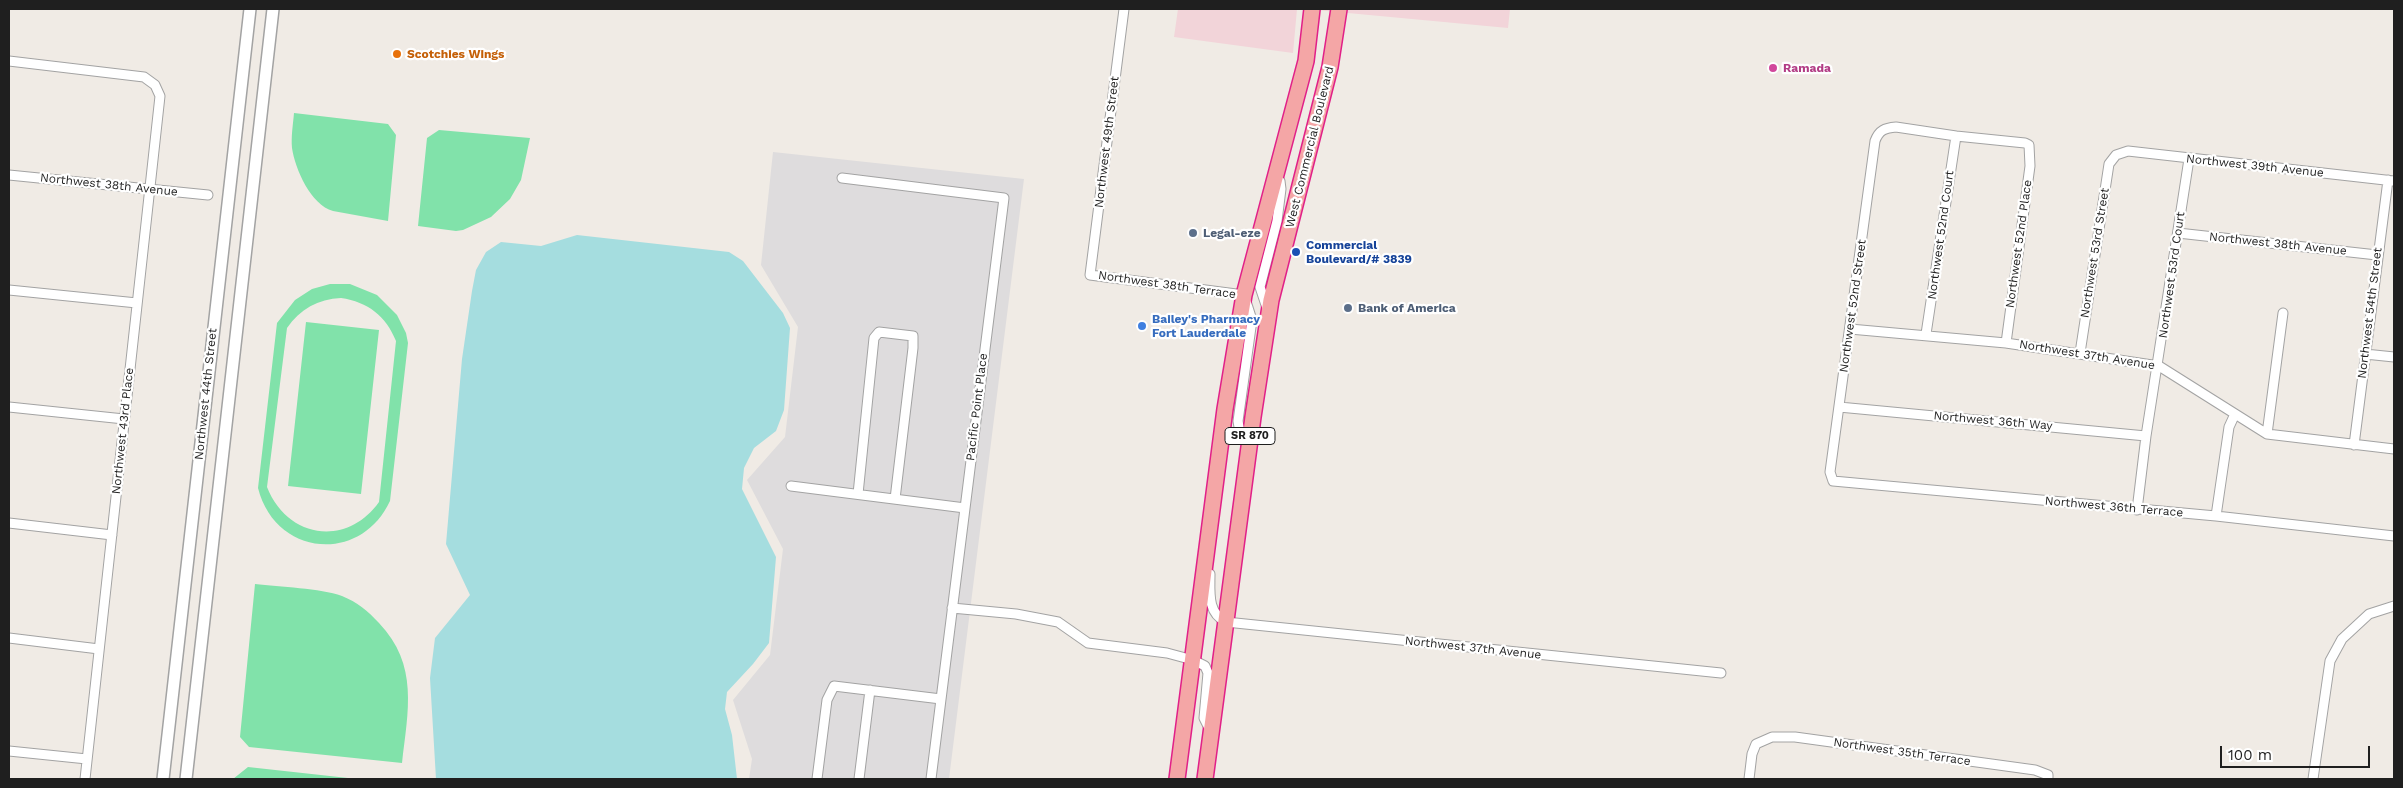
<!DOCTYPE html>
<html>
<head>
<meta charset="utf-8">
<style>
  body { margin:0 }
  #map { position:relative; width:2403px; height:788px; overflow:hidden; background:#f0ebe5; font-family:"Work Sans",sans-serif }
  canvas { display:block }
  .frame { position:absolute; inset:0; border:10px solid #1f1f1f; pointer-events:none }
  .scale { position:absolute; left:2220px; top:746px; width:150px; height:22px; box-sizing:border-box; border:2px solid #1f1f1f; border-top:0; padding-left:6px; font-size:15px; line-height:18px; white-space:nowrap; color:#1f1f1f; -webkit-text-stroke:4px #fff; paint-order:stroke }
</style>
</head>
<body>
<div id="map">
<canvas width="2403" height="788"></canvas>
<div class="frame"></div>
<div class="scale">100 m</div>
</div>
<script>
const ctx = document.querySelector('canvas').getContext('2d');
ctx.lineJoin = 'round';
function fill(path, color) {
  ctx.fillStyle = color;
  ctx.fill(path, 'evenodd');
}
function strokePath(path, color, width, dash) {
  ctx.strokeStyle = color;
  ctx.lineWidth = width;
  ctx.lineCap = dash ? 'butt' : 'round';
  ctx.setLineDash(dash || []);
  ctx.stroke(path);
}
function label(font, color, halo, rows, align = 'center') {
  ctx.font = font + ' "Work Sans",sans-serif';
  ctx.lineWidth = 4.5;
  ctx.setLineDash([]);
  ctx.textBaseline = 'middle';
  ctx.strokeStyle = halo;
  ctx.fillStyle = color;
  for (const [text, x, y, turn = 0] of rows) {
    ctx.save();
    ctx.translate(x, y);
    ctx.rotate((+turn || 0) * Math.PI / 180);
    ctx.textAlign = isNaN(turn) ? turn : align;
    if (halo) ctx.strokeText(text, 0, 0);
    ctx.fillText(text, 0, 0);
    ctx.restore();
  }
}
const residential = new Path2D(`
  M773,152L1024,179L949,779H749L752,759L733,700L770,655L783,549L747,480L785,437L798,327L761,265Z`);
const commercial = new Path2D(`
  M1178,9H1297L1293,53L1174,37Z
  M1305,9H1510L1508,28Z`);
const pitch = new Path2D(`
  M294,113L388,124L396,135L388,221L333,211C311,205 295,169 292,148C291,136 293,125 294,113Z
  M439,130L530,138L521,180L510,199L491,217L463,230L456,231L418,226L427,138Z
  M330,284H350L377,295L397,315L406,333L408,343L390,501C360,565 275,556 258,488L277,323L295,300L312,289ZM341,298C368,302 386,316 396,341L379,502C346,548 287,538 267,487L287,328C300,309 318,299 341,298Z
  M306,322L379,330L361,494L288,486Z
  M255,584C280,587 320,588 342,596C357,602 368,611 379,623C419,665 408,711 402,763L249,747L240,737Z
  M248,767L357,779H233Z`);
const water = new Path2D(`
  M577,235L729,252L743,261L783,313L790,328L784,410L776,431L754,448L744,468L742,489L776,557L769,643L753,664L727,692L725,709L732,735L737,779H436L430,678L435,638L470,595L446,544L462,359L472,291L476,270L486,252L501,242L541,246Z`);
const minor = new Path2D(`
  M1124,9L1090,275L1244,295L1252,320L1238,421L1240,433L1249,441
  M9,61L144,77L155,85L160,96L85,779
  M9,175L208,195
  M842,178L1004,198L931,779
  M2178,233L2377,255
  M9,290L137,303
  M1268,311L1260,287L1277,221L1281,189L1280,181L1274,179
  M1850,329L2006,343L2159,366L2267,434L2394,449
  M1926,334L1956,136
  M2006,343L2030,166L2029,145L2025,143L1956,136L1896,127C1885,128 1879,130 1875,141L1830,472L1833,481L2216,516L2394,536
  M2080,353L2109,164L2116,155L2128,151L2394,181
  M2365,354L2394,357
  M9,407L124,419
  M1839,407L2146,436
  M2267,434L2283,313
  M2354,445L2388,180
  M791,486L965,508
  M858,494L874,338L879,332L913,336V348L895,499
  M2137,510L2146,436L2189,159
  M2216,516L2229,427L2235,414
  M9,523L112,535
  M1210,574C1210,592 1207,613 1226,622L1721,673
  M952,608L1016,614L1058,622L1088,643L1167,653L1193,660L1205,666L1208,673L1204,718L1210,730
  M9,638L99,649
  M9,751L87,759
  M817,779L827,700L834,686L941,699
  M859,779L870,690
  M1749,779L1752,754L1756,744L1772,737H1795L2035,770L2048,775V779
  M2313,779L2330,661L2342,639L2369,614L2394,606`);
const tertiary = new Path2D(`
  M163,779L250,9
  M186,779L273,9`);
const trunk = new Path2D(`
  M1177,779L1225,409L1244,295L1306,61L1312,9
  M1205,779L1253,417L1271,300L1330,67L1339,9`);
const markers = [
  [397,54,5,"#e8710a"],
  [1773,68,5,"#d1479c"],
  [1193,233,5,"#5c6f8a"],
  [1296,252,5,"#1a4fb4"],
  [1348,308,5,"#5c6f8a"],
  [1142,326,5,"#3f7fe0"]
];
const shields = [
  [1250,436,50]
];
const shieldNames = [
  ["SR 870",1250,436]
];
const foodNames = [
  ["Scotchies Wings",407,54]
];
const hotelNames = [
  ["Ramada",1783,68]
];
const streetNames = [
  ["Northwest 49th Street",1107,142,-83],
  ["West Commercial Boulevard",1310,147,-76],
  ["Northwest 39th Avenue",2255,166,6],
  ["Northwest 38th Avenue",109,185,6],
  ["Northwest 52nd Court",1941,235,-82],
  ["Northwest 52nd Place",2019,244,-82],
  ["Northwest 38th Avenue",2278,244,6],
  ["Northwest 53rd Street",2095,253,-81],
  ["Northwest 53rd Court",2172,275,-82],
  ["Northwest 38th Terrace",1167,285,8],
  ["Northwest 52nd Street",1853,306,-82],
  ["Northwest 54th Street",2370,313,-83],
  ["Northwest 37th Avenue",2087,355,9],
  ["Northwest 44th Street",206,394,-84],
  ["Pacific Point Place",977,407,-83],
  ["Northwest 36th Way",1993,421,5],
  ["Northwest 43rd Place",123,431,-84],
  ["Northwest 36th Terrace",2114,507,5],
  ["Northwest 37th Avenue",1473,648,6],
  ["Northwest 35th Terrace",1902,752,8]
];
const serviceNames = [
  ["Legal-eze",1203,233],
  ["Bank of America",1358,308]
];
const transitNames = [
  ["Commercial",1306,245],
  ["Boulevard/# 3839",1306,259]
];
const shopNames = [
  ["Bailey's Pharmacy",1152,319],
  ["Fort Lauderdale",1152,333]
];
fill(residential, '#dedcdd');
fill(commercial, '#f2d4d9');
fill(pitch, '#81e2aa');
fill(water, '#a5dddf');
strokePath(minor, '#a3a3a3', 11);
strokePath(tertiary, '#a3a3a3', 14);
strokePath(trunk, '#e12088', 18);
strokePath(minor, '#fff', 9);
strokePath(tertiary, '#fff', 11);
strokePath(trunk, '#f4a6a6', 15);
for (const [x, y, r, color] of markers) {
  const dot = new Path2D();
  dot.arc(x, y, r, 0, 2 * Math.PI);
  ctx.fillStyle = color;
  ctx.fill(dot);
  strokePath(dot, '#fff', 2);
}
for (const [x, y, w] of shields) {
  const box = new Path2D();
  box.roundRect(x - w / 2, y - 8.5, w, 17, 4);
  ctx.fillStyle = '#fff';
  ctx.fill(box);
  strokePath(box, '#1f1f1f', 1);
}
label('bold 11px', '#1f1f1f', null, shieldNames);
label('bold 12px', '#c56008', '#fff', foodNames, 'left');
label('bold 12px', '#b23c85', '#fff', hotelNames, 'left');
label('12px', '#1f1f1f', '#fff', streetNames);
label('bold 12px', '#4e5e75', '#fff', serviceNames, 'left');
label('bold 12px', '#164399', '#fff', transitNames, 'left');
label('bold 12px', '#366cbe', '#fff', shopNames, 'left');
</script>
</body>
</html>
